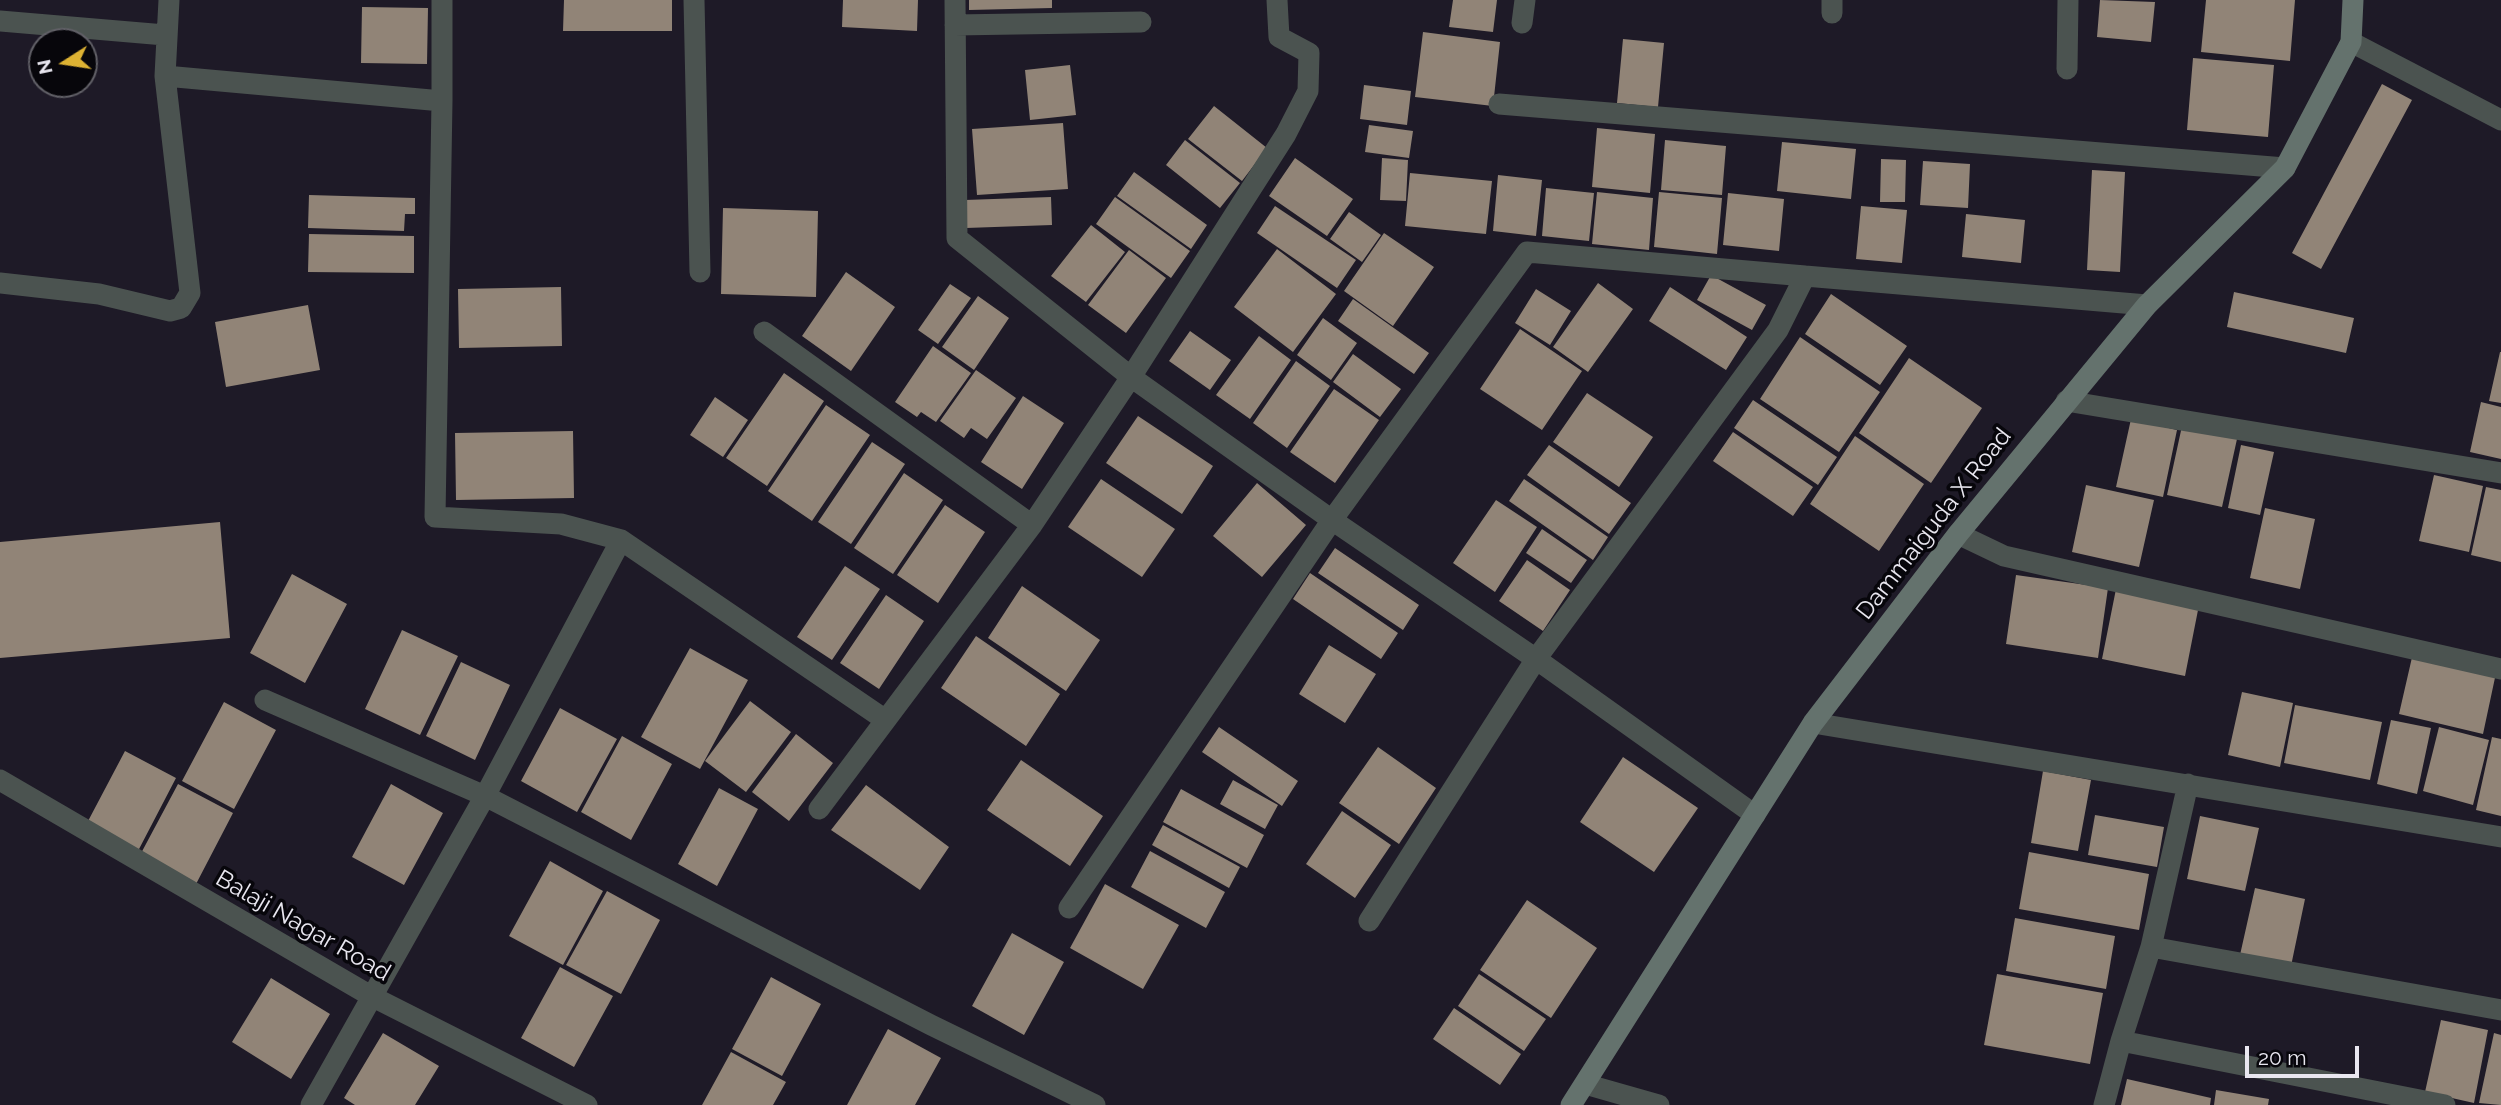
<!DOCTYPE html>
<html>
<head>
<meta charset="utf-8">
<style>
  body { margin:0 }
  #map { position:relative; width:2501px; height:1105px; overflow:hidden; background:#1e1a27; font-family:Raleway,sans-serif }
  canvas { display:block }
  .north { position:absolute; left:28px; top:28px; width:70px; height:70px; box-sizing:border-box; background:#07060b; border:2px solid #616067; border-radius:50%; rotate:258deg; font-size:19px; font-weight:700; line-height:28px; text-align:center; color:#e9e7f0 }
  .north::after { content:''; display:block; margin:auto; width:24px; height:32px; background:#ddb233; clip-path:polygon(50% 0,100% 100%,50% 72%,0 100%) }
  .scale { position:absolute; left:2245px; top:1046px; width:114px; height:32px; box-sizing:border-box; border:4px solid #e9e7f0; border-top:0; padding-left:9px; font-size:21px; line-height:24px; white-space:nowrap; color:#e9e7f0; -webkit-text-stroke:5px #07060b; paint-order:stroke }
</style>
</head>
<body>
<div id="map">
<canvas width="2501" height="1105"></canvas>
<div class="north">N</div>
<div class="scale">20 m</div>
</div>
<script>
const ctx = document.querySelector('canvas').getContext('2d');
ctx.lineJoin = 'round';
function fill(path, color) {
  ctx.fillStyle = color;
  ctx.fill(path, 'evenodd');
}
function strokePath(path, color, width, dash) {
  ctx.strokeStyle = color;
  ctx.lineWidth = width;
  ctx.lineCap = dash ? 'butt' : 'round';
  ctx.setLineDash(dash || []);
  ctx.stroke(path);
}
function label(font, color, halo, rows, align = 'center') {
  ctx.font = font + ' Raleway,sans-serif';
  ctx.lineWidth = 7;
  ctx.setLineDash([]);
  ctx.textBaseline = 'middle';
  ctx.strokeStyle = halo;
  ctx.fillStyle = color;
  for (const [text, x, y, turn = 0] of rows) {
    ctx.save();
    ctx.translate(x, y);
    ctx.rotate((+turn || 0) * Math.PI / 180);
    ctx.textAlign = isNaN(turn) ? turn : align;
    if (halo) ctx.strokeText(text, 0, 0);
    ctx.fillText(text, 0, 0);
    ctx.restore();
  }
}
const building = new Path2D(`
  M564,0H672V31H563Z
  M843,0H918L917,31L842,27Z
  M969,0H1052V8L969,10Z
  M1453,0H1497L1493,32L1449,27Z
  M2100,0L2155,2L2151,42L2097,37Z
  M2206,0H2295L2290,61L2201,52Z
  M362,7L428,8L427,64L361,63Z
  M1423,32L1500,42L1493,106L1415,97Z
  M1623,39L1664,43L1658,107L1617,103Z
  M2193,58L2274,65L2268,137L2187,130Z
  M1070,65L1076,115L1030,120L1025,70Z
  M2382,84L2412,100L2321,269L2292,253Z
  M1364,85L1411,91L1407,125L1360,119Z
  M1214,106L1267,148L1242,181L1188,139Z
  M1063,123L1068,189L977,195L972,129Z
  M1369,125L1413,131L1409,158L1365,152Z
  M1597,128L1655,134L1650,193L1592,187Z
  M1185,140L1240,183L1220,208L1166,165Z
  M1665,140L1726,146L1722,195L1661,190Z
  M1782,142L1856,149L1851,199L1777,191Z
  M1295,158L1353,199L1327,236L1269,196Z
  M1382,158L1408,160L1406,201L1380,200Z
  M1881,159L1906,160L1905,202H1880Z
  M1923,161L1970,164L1968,208L1920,205Z
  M2092,170L2125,172L2120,272L2087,270Z
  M1134,172L1207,225L1191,249L1117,196Z
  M1410,173L1492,181L1486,234L1405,226Z
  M1498,175L1542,180L1536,236L1493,231Z
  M1546,188L1594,193L1589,241L1542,236Z
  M1597,192L1653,198L1649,250L1592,244Z
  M1659,192L1722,198L1717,254L1654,247Z
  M1728,193L1784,199L1779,251L1723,245Z
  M309,195L415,198V214H405L404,231L308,228Z
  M1051,197L1052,225L966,228L965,200Z
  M1115,197L1190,251L1171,278L1096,224Z
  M1275,206L1356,260L1337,288L1257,233Z
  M1861,206L1907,210L1902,263L1856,259Z
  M723,208L818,211L816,297L721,294Z
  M1349,212L1381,235L1362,262L1330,239Z
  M1966,214L2025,220L2021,263L1962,257Z
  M1091,225L1125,252L1086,302L1051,276Z
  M1384,233L1434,267L1393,326L1344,291Z
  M309,234L414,236V273L308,272Z
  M1277,249L1336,294L1293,352L1234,307Z
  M1129,250L1166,278L1126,333L1088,305Z
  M846,272L895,307L851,371L802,336Z
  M1711,275L1766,305L1752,330L1697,300Z
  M1598,283L1633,309L1588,372L1553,347Z
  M950,284L971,298L938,344L918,330Z
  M561,287L562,346L459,348L458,289Z
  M1670,287L1747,337L1726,370L1649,321Z
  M1536,289L1571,311L1550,345L1515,323Z
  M2234,292L2354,318L2346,353L2227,327Z
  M1831,294L1907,346L1880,385L1805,334Z
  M978,296L1009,318L974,370L942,347Z
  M1353,299L1429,353L1414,374L1338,321Z
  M308,305L320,370L226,387L215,322Z
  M1323,318L1357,343L1331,380L1297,355Z
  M1520,329L1582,371L1542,430L1480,389Z
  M1190,331L1231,360L1210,390L1169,361Z
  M1259,336L1291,360L1250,419L1216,395Z
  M1800,337L1880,392L1839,452L1760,399Z
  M933,346L971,373L936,422L921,412L917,417L895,402Z
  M2500,352H2501V403L2489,401Z
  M1353,354L1401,389L1380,417L1333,382Z
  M1909,358L1982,408L1931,483L1859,433Z
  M1296,361L1330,386L1287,448L1253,423Z
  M976,370L1016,398L987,439L971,428L964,438L940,421Z
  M784,373L824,401L767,486L726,458Z
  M1334,389L1379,420L1335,483L1290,452Z
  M1587,393L1653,437L1619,487L1553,442Z
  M1023,396L1064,423L1022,489L981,462Z
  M715,397L748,420L723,457L690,435Z
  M1753,400L1837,457L1818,485L1734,428Z
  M2481,402L2501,407V459L2470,452Z
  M826,405L870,435L812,521L768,491Z
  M1138,416L1213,466L1182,514L1106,463Z
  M2131,419L2177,430L2163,497L2116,487Z
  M2182,426L2237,439L2222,507L2167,495Z
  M573,431L574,498L456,500L455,433Z
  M1733,432L1813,487L1793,516L1713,461Z
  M1855,436L1924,484L1879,551L1810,504Z
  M872,442L905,464L851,544L818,522Z
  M1549,445L1631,503L1609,534L1527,475Z
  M2241,445L2274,452L2260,515L2228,508Z
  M904,473L943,500L893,574L854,548Z
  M2434,475L2483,486L2469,552L2419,541Z
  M1101,479L1175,529L1142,577L1068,527Z
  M1524,479L1608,537L1593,560L1509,501Z
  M1257,483L1306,525L1262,577L1213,536Z
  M2086,485L2154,500L2139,567L2072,552Z
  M2486,487L2501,490V562L2471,555Z
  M1496,500L1537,527L1495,592L1453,563Z
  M945,505L985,532L938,603L897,575Z
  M2265,508L2315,519L2300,589L2250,578Z
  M220,522L230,638L0,658V542Z
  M1542,529L1587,560L1571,583L1526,553Z
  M1335,548L1419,605L1403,630L1318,573Z
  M1527,560L1570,590L1543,631L1499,601Z
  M845,566L880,589L832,660L797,637Z
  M1310,573L1398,633L1381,659L1293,599Z
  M292,574L347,604L305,683L250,653Z
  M2016,575L2108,588L2098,658L2006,644Z
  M1022,586L1100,640L1066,691L988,638Z
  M2116,589L2199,605L2185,676L2102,659Z
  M886,595L924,621L879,689L840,663Z
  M402,630L458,656L420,735L365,709Z
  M976,636L1060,694L1026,746L941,688Z
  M1329,645L1376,674L1345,723L1299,694Z
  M690,648L748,680L700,769L641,737Z
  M2413,653L2496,673L2483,734L2399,714Z
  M461,662L510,685L475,760L426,736Z
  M2242,692L2293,703L2280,767L2228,755Z
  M750,701L791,732L746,792L705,761Z
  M224,702L276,730L234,809L182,781Z
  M2295,705L2382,722L2370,780L2284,763Z
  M560,708L617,739L577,812L521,781Z
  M2391,720L2431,728L2417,794L2377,784Z
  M1219,727L1298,781L1282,806L1202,752Z
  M2439,727L2489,740L2473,805L2423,791Z
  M796,734L833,763L789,821L752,792Z
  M622,736L672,764L631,840L581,812Z
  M2492,737L2501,739V816L2476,810Z
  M1378,747L1436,788L1399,844L1339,803Z
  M125,751L176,778L138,851L87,823Z
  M1623,757L1698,808L1654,872L1580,822Z
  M1021,760L1103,816L1070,866L987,810Z
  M2043,771L2091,780L2078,851L2031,843Z
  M1233,780L1278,805L1265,829L1220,804Z
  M178,784L233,813L195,886L139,857Z
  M391,784L443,813L404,885L352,857Z
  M866,785L949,847L920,890L831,830Z
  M719,788L758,809L717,886L678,864Z
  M1181,789L1264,835L1247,868L1163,822Z
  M1342,811L1391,845L1355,898L1306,864Z
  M2095,815L2164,827L2157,867L2088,855Z
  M2200,816L2259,828L2245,891L2187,879Z
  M1163,825L1240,867L1229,888L1152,845Z
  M1150,851L1225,892L1206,928L1131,887Z
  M2029,852L2149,874L2139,930L2019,909Z
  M550,861L603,891L563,965L509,936Z
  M1105,884L1179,925L1143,989L1070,948Z
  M2255,888L2305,899L2291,966L2240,955Z
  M607,891L660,920L621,994L566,965Z
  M1527,900L1597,948L1551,1018L1480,970Z
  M2015,918L2115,936L2106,989L2006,971Z
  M1012,933L1064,962L1024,1035L972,1006Z
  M560,967L613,996L574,1067L521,1038Z
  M1479,974L1546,1019L1524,1051L1458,1006Z
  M1997,974L2103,993L2090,1064L1984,1045Z
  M771,977L821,1004L782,1076L732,1049Z
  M271,978L330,1014L291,1079L232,1042Z
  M1454,1008L1521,1054L1500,1085L1433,1039Z
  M2441,1020L2488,1030L2474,1103L2425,1092Z
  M888,1029L941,1058L915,1105H847Z
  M383,1033L439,1066L415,1105H355L344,1098Z
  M2494,1033L2501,1035V1105L2479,1103Z
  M731,1052L786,1082L773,1105H702Z
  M2127,1079L2211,1098L2210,1105H2121Z
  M2216,1090L2269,1099L2268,1105H2214Z`);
const street = new Path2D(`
  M442,0V101L435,517L561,524L621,540L884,719
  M694,0L700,272
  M955,0L957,238L1131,377L1332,520L1536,659L1755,815
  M1832,0V13
  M0,21L165,35
  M1522,23L1525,0
  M955,25L1141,22
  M2351,42L2501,120
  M2067,69L2068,0
  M165,76L442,101
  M1499,104L2285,168
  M1805,276L2147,305
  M0,283L99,294L170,311L181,308L190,293L165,76L169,0
  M764,332L1032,525
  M2066,401L2501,473
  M1958,534L2004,556L2501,669
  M265,700L485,796L931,1025L1095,1105
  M1813,723L2501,837
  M0,780L371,996L587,1105
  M819,809L1032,525L1131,377L1286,134L1308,91L1309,53L1279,37L1277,0
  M1069,908L1332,520L1527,252L1805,276L1778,330L1536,659L1369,921
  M2151,947L2501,1010
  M2121,1041L2445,1105
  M1585,1084L1659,1105
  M311,1105L485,796L621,540
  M2104,1105L2121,1041L2151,947L2188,784`);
const secondary = new Path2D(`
  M1571,1105L1813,723L1958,534L2147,305L2285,168L2351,42L2353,0`);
const streetNames = [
  ["Dammaiguda X Road",1934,524,-52],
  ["Balaji Nagar Road",303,926,30]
];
fill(building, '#918477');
strokePath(street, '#4b5350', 21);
strokePath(secondary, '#64726d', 21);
label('24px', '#e9e7f0', '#07060b', streetNames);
</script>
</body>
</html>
